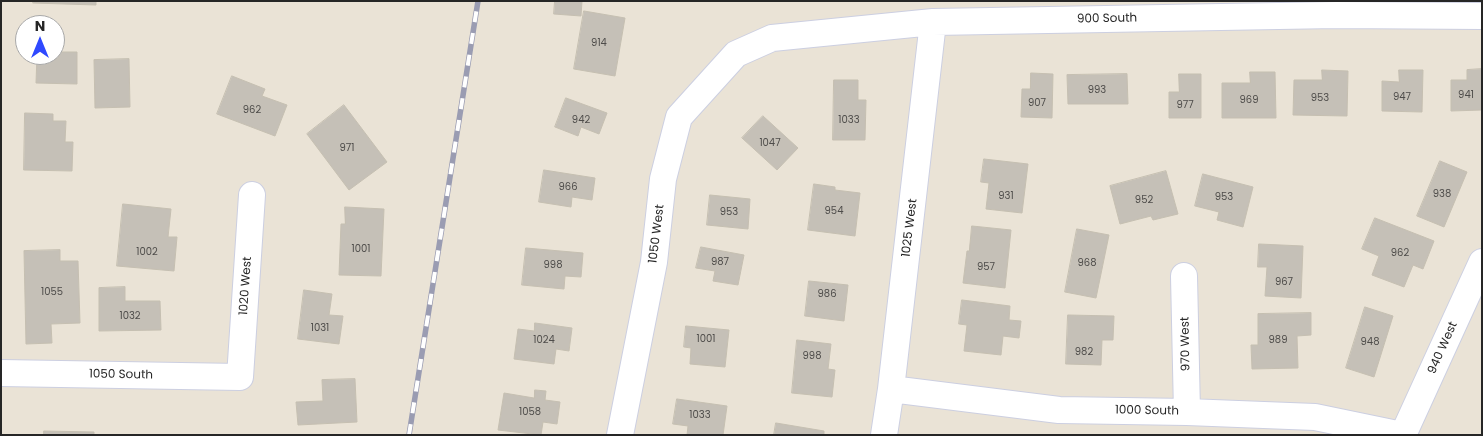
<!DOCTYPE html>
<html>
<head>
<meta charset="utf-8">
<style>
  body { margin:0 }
  #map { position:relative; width:1483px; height:436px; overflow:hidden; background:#eae3d6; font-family:Poppins,sans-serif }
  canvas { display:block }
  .frame { position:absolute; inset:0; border:2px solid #262626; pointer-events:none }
  .north { position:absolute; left:15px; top:15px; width:50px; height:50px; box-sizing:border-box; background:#fff; border:1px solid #a8a8a8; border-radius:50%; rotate:0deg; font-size:14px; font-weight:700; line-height:20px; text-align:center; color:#262626 }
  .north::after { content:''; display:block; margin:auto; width:18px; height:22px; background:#2f49ff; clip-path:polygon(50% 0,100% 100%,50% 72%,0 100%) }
</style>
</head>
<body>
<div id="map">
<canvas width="1483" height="436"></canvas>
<div class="frame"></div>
<div class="north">N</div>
</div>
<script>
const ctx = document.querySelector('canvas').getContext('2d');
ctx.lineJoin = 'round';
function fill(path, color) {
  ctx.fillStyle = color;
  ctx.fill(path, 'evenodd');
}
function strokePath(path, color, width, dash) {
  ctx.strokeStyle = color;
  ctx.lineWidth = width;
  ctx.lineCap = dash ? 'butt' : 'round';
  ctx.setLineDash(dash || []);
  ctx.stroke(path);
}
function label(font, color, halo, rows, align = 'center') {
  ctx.font = font + ' Poppins,sans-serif';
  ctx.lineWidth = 4;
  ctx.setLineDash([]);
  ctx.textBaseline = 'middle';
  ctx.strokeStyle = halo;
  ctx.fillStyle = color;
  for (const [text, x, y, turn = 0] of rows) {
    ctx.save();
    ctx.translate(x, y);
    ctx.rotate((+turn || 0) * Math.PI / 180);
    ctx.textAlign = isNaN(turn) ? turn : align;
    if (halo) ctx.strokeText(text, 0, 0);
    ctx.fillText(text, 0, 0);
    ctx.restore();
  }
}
const building = new Path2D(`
  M34,1H96V5L33,3Z
  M555,1H582L581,16L554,14Z
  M584,11L625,18L615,76L574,69Z
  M55,52H77V84L36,83L37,55H55Z
  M129,59L130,107L95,108L94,60Z
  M1482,69V110L1451,111V80H1467V70Z
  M1322,70L1348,71L1347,116L1293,115L1294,80H1322Z
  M1399,70H1423L1422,112L1382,111V81L1399,82Z
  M1250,72H1275L1276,118H1222V83H1250Z
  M1031,73L1053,74L1052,118L1021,117L1022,89H1030Z
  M1127,74L1128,104H1068L1067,75Z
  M1179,74H1201V118H1169V92H1179Z
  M232,76L265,89L262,96L287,105L275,136L217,114Z
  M834,80H858V100H866L865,140H833Z
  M566,98L607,113L599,134L581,127L578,136L555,127Z
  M344,105L387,162L349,190L307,134Z
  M25,113L53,114V121H66L65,142H73L72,171L24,170Z
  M763,116L798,148L777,170L742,138Z
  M984,159L1028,164L1022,213L986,209L989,183L981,182Z
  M1440,161L1467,172L1444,227L1417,216Z
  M544,170L595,178L592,200L572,197L571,207L539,202Z
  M1166,171L1178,214L1153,220L1151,216L1120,224L1110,186Z
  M1203,174L1253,187L1243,227L1217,220L1219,212L1195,206Z
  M814,184L835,187V190L860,193L855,236L808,230Z
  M710,195L750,199L748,229L707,225Z
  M123,204L171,209L168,237H177L174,271L117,266Z
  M345,207L384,209L381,276L339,275L341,224H345Z
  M1375,218L1434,241L1423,269L1413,265L1404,287L1372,275L1379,256L1362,249Z
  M972,226L1011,230L1005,288L963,283L967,251H969Z
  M1077,229L1109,235L1096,298L1065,292Z
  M1259,244L1303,246L1301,298L1265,296L1267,267H1258Z
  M701,247L744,255L738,285L713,281L715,271L696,268Z
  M526,248L583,253L581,277L565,276L564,289L522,285Z
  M60,250V261H78L80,323L51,324L52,343L26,344L24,251Z
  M809,281L848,285L844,321L805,316Z
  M125,287V301H160L161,330L99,331V288Z
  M304,290L332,294L329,315L343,316L339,344L298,339Z
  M962,300L1010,306L1009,320L1021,321L1019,338L1003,336L1001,355L964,351L967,325L959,324Z
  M1365,307L1393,316L1374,377L1346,368Z
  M1311,313V335L1297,336L1298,368L1252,369L1251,345H1258V314Z
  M1068,315L1114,316L1113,340H1102L1101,365L1066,364Z
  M535,323L572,328L569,351L556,349L554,364L514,359L518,329L534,331Z
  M686,326L729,330L725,367L690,364L691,348L684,347Z
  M797,340L831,344L828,369L835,370L832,397L792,393Z
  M355,379L357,422L298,425L296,402L323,401L322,380Z
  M535,390L546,391L545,400L560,402L557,424L543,422L541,435L498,430L504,393L534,398Z
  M677,399L727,406L723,435H687L688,426L673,424Z
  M776,423L824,431V435H774Z
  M44,431L94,432V435H44Z`);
const minor = new Path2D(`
  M1184,276L1187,412
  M1,373L240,377L252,195
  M891,389L1059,410L1187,412L1315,417L1402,435
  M620,435L654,262L663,179L679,117L736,54L772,38L933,22L1336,15L1482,16
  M884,435L891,389L933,22
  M1403,435L1482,262`);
const rail = new Path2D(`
  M409,435L478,1`);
const numberNames = [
  ["914",599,43],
  ["993",1097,90],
  ["941",1466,95],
  ["947",1402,97],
  ["953",1320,98],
  ["969",1249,100],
  ["907",1037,103],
  ["977",1185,105],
  ["962",252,110],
  ["942",581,120],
  ["1033",849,120],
  ["1047",770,143],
  ["971",347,148],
  ["966",568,187],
  ["938",1442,194],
  ["931",1006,196],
  ["953",1224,197],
  ["952",1144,200],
  ["954",834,211],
  ["953",729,212],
  ["1001",361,249],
  ["1002",147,252],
  ["962",1400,253],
  ["987",720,262],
  ["968",1087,263],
  ["998",553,265],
  ["957",986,267],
  ["967",1284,282],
  ["1055",52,292],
  ["986",827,294],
  ["1032",130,316],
  ["1031",320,328],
  ["1001",706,339],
  ["1024",544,340],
  ["989",1278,340],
  ["948",1370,342],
  ["982",1084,352],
  ["998",812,356],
  ["1058",530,412],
  ["1033",700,415]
];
const streetNames = [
  ["900 South",1107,19,-1],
  ["1025 West",910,228,-83],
  ["1050 West",657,234,-83],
  ["1020 West",246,286,-86],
  ["970 West",1186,344,-91],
  ["940 West",1443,348,-66],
  ["1050 South",121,375,1],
  ["1000 South",1147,411,1]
];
fill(building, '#c5c0b7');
strokePath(building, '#c5bfb1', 1);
strokePath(minor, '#cccfe1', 28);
strokePath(minor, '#fff', 26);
strokePath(rail, '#9a9cb2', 5.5);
strokePath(rail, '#fff', 4, [11]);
label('10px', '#4e4c4a', null, numberNames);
label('12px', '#262626', '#fff', streetNames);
</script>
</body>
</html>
